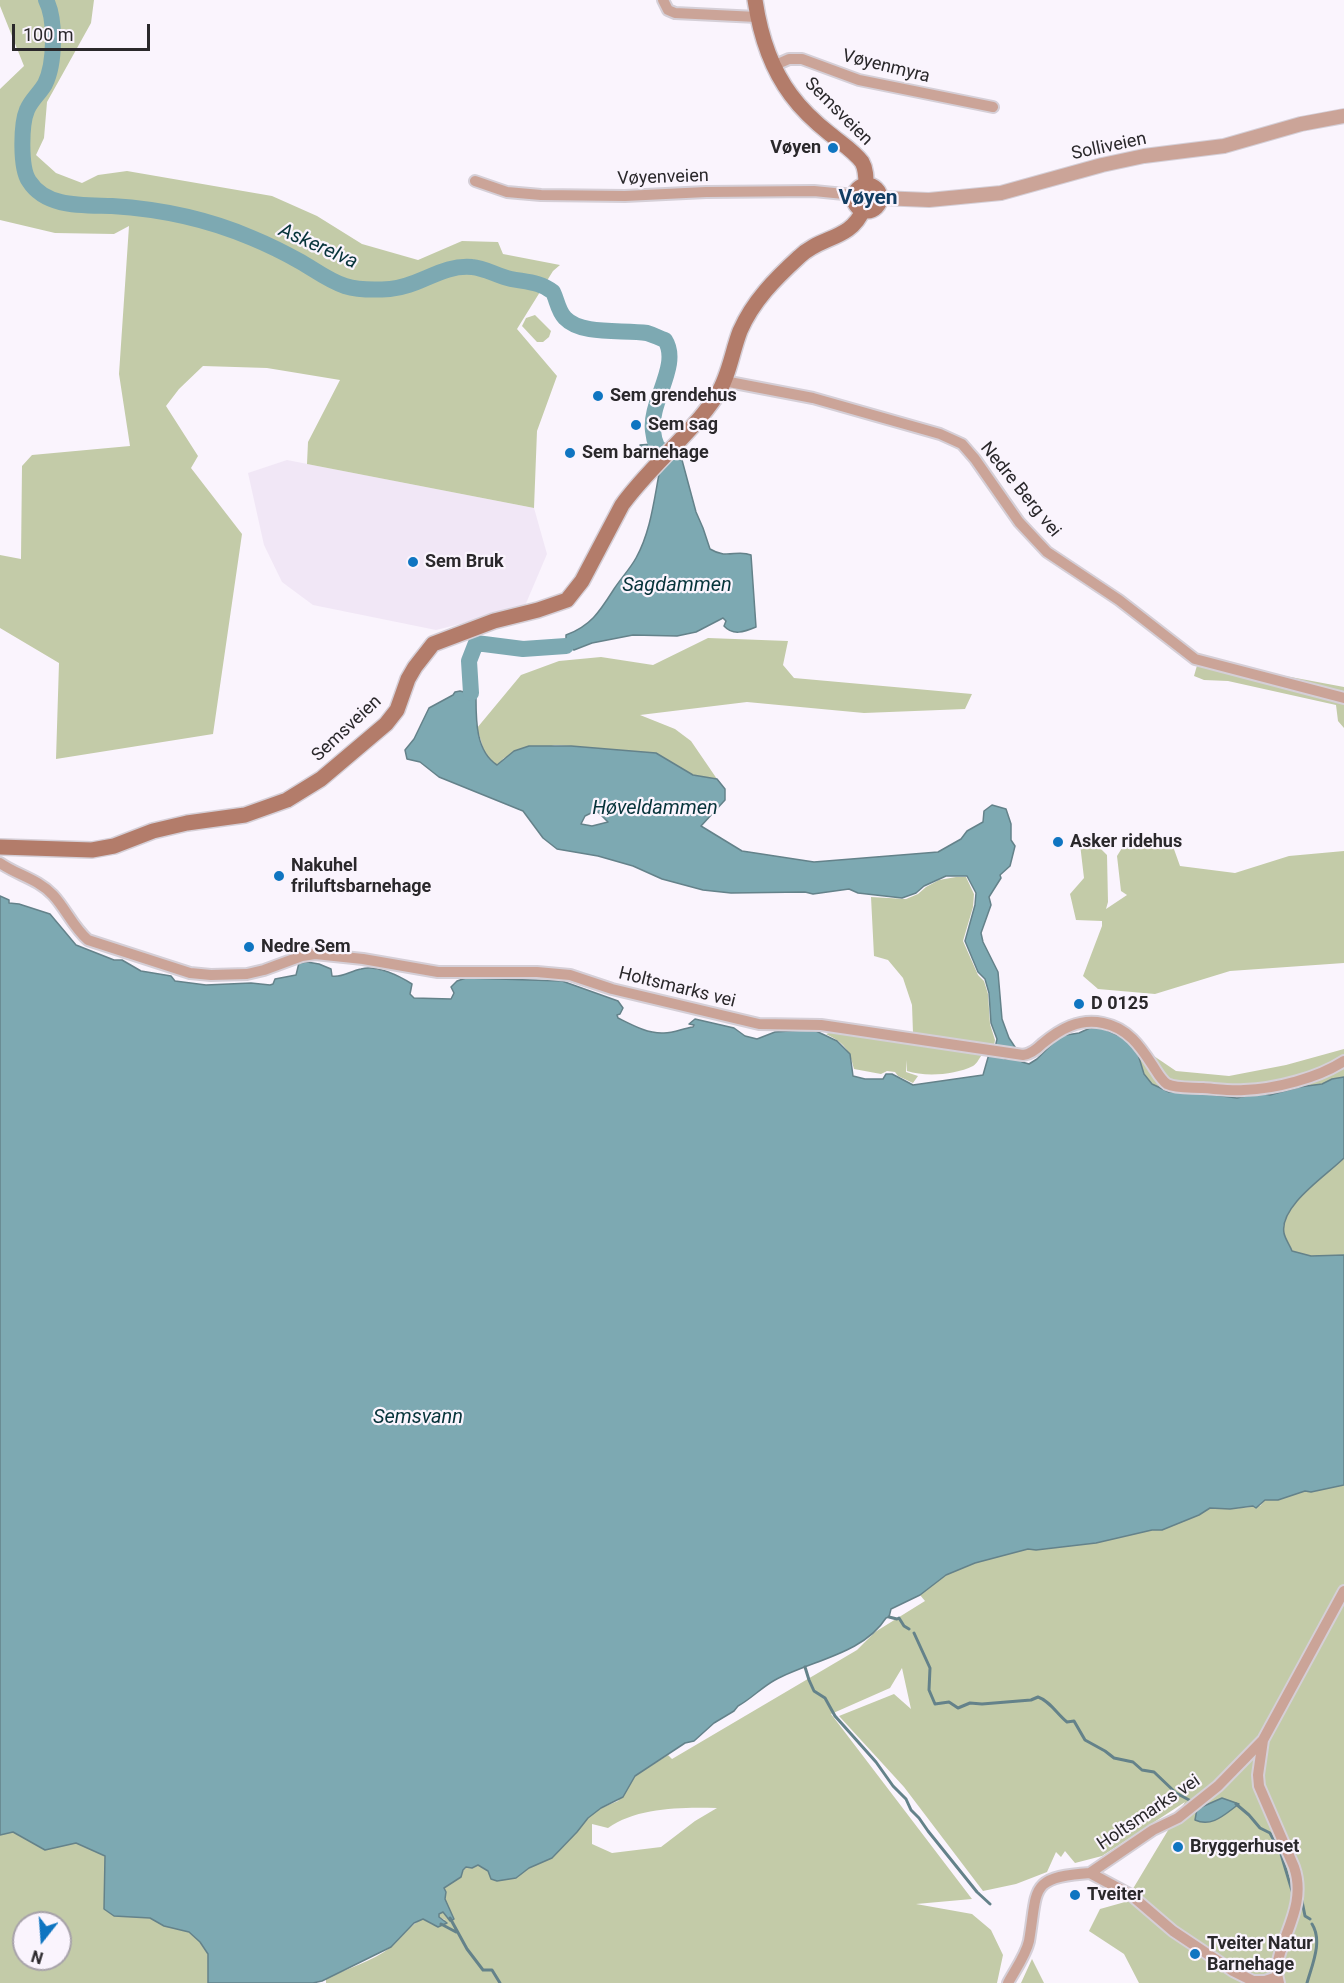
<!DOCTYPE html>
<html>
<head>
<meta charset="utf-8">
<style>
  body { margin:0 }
  #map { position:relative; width:1344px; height:1983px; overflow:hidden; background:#faf4fd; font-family:Roboto,sans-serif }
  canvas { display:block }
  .north { position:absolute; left:12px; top:1911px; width:60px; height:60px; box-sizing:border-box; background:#faf4fd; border:2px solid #a7a2a9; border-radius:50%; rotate:197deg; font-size:16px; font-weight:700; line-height:24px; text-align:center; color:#2a282b }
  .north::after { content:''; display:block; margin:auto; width:21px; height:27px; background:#0f75c1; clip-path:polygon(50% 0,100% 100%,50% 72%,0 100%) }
  .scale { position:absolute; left:12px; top:24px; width:138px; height:27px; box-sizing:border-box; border:3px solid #2a282b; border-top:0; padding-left:8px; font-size:18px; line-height:21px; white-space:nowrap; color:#2a282b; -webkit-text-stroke:4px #faf4fd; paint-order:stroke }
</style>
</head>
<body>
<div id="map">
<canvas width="1344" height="1983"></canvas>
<div class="north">N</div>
<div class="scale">100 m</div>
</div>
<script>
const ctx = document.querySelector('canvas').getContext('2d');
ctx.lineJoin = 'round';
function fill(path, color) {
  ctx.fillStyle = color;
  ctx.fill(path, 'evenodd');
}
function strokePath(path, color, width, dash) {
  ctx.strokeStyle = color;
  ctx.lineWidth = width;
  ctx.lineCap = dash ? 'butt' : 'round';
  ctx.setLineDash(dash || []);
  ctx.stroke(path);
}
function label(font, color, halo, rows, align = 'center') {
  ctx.font = font + ' Roboto,sans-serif';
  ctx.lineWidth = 4.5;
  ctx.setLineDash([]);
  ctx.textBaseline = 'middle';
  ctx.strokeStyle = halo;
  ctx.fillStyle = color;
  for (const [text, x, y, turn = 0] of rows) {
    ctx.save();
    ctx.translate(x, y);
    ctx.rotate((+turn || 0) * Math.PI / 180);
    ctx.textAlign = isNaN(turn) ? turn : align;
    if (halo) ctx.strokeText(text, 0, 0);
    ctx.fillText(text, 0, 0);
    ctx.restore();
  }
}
const built = new Path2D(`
  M287,460L534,508L547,554L524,608L436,630L313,605L282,582L264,545L248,473Z`);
const green = new Path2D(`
  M0,0H94L91,23L47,102L44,138L36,155L56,173L82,183L98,175L127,171L272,196L317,216L362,244L418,260L462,241L498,242L503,254L560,265L553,271L517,329L557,376L537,431L534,508L307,464L308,442L340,380L267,368L203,366L179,389L166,406L198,456L191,468L242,534L213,734L56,759L59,663L0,628V555L21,559L22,466L32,455L130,446L119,374L129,226L114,234L55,233L0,220V89L24,66L0,6Z
  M535,315L551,331L549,337L543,342H537L522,326L526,318Z
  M708,638L788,641L783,665L794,678L972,694L965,709L864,713L747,702L640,715L675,729L691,741L717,779L693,775L656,753L571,746L555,745L504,758L497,766L486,757L477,728L521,675L559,661L601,657L653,665Z
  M1198,662L1248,669L1344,687V728L1338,721L1336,705L1228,681L1204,680L1194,676Z
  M1170,838L1180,866L1235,873L1289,856L1344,851V963L1230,971L1155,994L1098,989L1083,976L1102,926V921L1076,920L1070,894L1084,878L1080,844L1100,848L1107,855L1108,902L1106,909L1127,895L1121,891L1117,856L1122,848Z
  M956,877H966L974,894L973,907L963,941L978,975L984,981L988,994L990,1024L995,1040L994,1046L913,1033L912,1005L903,978L888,960L874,956L871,897L906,899L918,894L926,887L939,880Z
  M834,1031L944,1047L982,1055C979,1058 977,1064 973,1066C955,1075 925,1077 907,1071V1060L906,1072L918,1076L913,1083L898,1076L895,1072L887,1071L881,1074L854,1069C849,1049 844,1043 826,1034Z
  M1344,1049V1077L1332,1079L1322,1084L1299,1087L1270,1095L1259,1093L1237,1098L1193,1092H1169L1152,1085L1144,1074L1137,1051L1145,1050L1176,1071L1229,1076L1286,1065Z
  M1344,1158V1255L1311,1256L1292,1251C1289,1245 1285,1239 1284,1233C1279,1206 1327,1175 1344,1158Z
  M1344,1485V1983H1139L1124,1954L1089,1931L1100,1909L1125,1902L1185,1802L1102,1856L1075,1863L1065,1851L1061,1857L1056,1852L1047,1872L1016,1884L983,1891L904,1787L839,1716L894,1694L911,1709L902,1668L890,1688L831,1714L972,1899L916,1904L972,1914L991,1930L1003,1955L997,1983H326V1979C347,1968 372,1962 391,1947C402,1938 410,1924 423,1919L433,1925L445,1920L439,1917V1914L443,1912L447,1918L453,1919L445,1899L446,1893L444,1888L461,1877C463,1866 468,1867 478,1865L488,1871L491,1879L497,1881L516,1878L529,1868L552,1858L577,1832L588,1818L601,1808L618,1801L635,1776L668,1755L672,1759L857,1650L875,1632L925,1601L920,1595L946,1575L975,1563L1028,1549L1036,1550L1096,1543L1152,1530H1162L1199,1515L1210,1508L1230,1509L1260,1506L1265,1500H1278L1305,1491L1311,1492ZM717,1808L695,1821L661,1847L612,1853L592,1844V1824L608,1828C637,1807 683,1807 717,1808Z
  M13,1832L45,1850L76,1843L105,1856L114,1916L150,1918L164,1926L189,1932L200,1942L208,1954V1983H0V1835ZM24,1923H60V1959H24Z
  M1032,1959L1044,1983H1021Z`);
const water = new Path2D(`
  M664,443L675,458L682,460L696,512L703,528L710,549C728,560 736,549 751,555L756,627C744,632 733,636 724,626L726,621L723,618L696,632L677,636L633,635L592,643L574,650L566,646V635C591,626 600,611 614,589C621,578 630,569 636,558C651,531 654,499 660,469L640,445Z
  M460,691L476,695C476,718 475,751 497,765L514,751L529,746H571L656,753L693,775L717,779L725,789V800L701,826L742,851L814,862L938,852L961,839L967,831L983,822L984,811L992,805L1006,809L1011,824V840L1015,846L1010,866L1000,875L1001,878L989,897L991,905L981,933L983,942L998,972L1002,1019L1009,1038L1017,1050L995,1048L997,1039L991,1023L989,993L985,979L978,972L965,941L975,905L976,893L967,876H946L924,886L916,893L902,898L858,893L849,889L813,894L805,892L731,893L703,890L662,879L633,866L598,856L557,849L543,838L523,811L439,777L420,762L407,759L405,750L414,739L429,708L453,695L455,692ZM595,811L598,812L608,822L592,826L581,824L585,816Z
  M0,896L9,900V903L19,904L50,914L76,945L114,960H122L141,971L171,976L175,981L206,985L251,983L270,985L273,984L275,979L296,975L299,963L307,962L319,964L331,969L332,976C342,978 350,971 361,969C377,965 399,976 412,984L410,994L414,998L451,999L454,993L451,987L457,981L466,978L562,981L618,1001L623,1008L620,1014L617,1015L618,1018C632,1025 648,1034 664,1033C674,1033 684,1028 693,1027L694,1025L689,1024L695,1019L734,1028L745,1036L757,1039L775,1032L803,1030L816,1031L837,1041L850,1054L853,1076L865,1079H883L886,1074H892L913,1085L983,1075L989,1054L1005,1055V1059H1008V1056L1022,1057V1062L1029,1064L1037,1059L1060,1036L1079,1033L1090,1028H1102L1124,1038L1137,1051L1144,1074L1152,1084L1169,1092H1193L1237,1098L1259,1093L1270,1095L1299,1087L1322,1084L1332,1079L1344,1077V1158C1327,1175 1279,1206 1284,1233C1285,1239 1290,1245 1292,1251L1311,1256L1344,1255V1485L1311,1492L1305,1491L1278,1500H1265L1256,1508L1253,1506L1230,1509L1210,1508L1199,1515L1162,1530H1152L1096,1543L1036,1550L1028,1549L975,1563L946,1575L920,1595L891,1609L889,1617L886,1618C863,1654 812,1660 775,1680C762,1687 751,1699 738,1706L734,1711L714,1723L694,1741L685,1743L635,1776L623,1797L601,1808L588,1818L577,1832L552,1858L529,1868L516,1878L497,1881L491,1879L488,1871L478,1865L472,1868L466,1867L463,1870L461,1877L444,1888L446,1892L445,1899L454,1919L450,1921L443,1912L439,1914V1917L447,1923L438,1927L423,1919L414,1923L391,1947L322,1981L313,1983H208V1954L200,1942L189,1932L164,1926L150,1918L114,1916L104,1909L105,1856L76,1843L45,1850L13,1832L0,1835Z
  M1222,1798L1239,1804C1225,1814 1212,1828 1195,1820L1197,1809Z`);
const stream = new Path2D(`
  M889,1617L897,1619L899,1618L904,1626L909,1629
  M914,1633L930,1668L929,1690L935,1704L949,1702L958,1708L970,1703L982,1704L1031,1700L1038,1697C1050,1701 1057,1714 1067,1722L1074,1721L1085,1740L1105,1751L1114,1758L1133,1762L1142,1770L1154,1772L1176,1793L1191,1801
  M805,1667L809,1680L814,1691L825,1698L835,1716L876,1762L893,1786L906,1799L911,1810L919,1818L928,1831L977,1892L990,1904
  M1236,1804L1249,1815L1260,1828L1270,1833L1281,1854L1293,1894
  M1302,1901L1305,1916L1310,1919
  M450,1918L467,1949L483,1970H492L500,1983
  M441,1924L456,1932
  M1307,1983C1312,1965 1323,1941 1312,1924`);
const river = new Path2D(`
  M46,0C56,19 55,64 45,84C40,93 31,100 27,110C21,124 20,168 29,181C46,208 83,205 112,206C160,209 208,219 252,238C269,245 285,253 301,262C315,270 329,281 345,286C358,290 376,290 390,289C419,287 442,264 472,267C485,268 497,276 511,279C526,282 541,282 553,292C557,300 558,311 565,318C582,336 624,329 647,333C654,335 659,338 665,340C681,365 649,402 653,431C654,443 659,451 665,461
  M471,693L469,661L476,643L523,649L566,646`);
const minor = new Path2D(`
  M663,0L668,10L675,13L757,17
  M773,66L789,59H802L859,80L993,107
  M475,181L507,192L541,195L625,196L706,192L814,191L854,195
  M724,381L813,398L940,434L962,444L975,459L1019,522L1047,552L1119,600L1195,659L1344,698
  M0,863C17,875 38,879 53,895C66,909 73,927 88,940L190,973L211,975L247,974L264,970L302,956L315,954L363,959L438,972H537L570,975L612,989L759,1024L821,1025L1023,1055C1031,1054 1036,1050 1042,1044C1060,1029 1079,1018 1103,1023C1128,1028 1140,1046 1153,1066C1157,1072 1161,1080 1167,1084C1177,1089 1192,1087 1203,1088C1217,1089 1231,1091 1244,1090C1275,1089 1318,1078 1344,1061
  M1263,1740L1258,1775L1259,1786L1294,1867C1310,1913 1268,1949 1279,1983
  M1090,1873L1153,1830L1178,1818L1218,1786L1263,1740L1344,1591
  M1090,1873L1131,1895L1173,1931L1233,1971L1253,1981H1265L1277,1977
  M1008,1983C1015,1970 1026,1955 1029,1941C1038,1889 1028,1877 1090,1873`);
const tertiary = new Path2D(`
  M880,198L929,200L1001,193L1102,165L1144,156L1224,146L1301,124L1344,116`);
const secondary = new Path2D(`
  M755,0C760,34 770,67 791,95C802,110 816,123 830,134C841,143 854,151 862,162C866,169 866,177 866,185
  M854 198a13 13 0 1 1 26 0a13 13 0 1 1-26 0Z
  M0,847L92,850L114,846L153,831L187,823L245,815L287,800L321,779L386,724L397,710L408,679L415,667L433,644L494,621L538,610L567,600L582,581L622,505C650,466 690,436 717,395C729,376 732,352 740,331C753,301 775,279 799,257C820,236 851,240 863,210`);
const markers = [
  [833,148,6,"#0f75c1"],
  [598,396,6,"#0f75c1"],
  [636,425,6,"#0f75c1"],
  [570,453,6,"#0f75c1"],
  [413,562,6,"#0f75c1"],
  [1058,842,6,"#0f75c1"],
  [279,876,6,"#0f75c1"],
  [249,947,6,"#0f75c1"],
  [1079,1004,6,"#0f75c1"],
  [1178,1847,6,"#0f75c1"],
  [1075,1895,6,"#0f75c1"],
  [1195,1954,6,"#0f75c1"]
];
const streetNames = [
  ["Vøyenmyra",886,67,14],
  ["Semsveien",838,112,45],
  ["Solliveien",1109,147,-12],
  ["Vøyenveien",663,178,-2],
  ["Nedre Berg vei",1020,490,51],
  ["Semsveien",347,729,-43],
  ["Holtsmarks vei",677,988,14],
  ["Holtsmarks vei",1149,1813,-34]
];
const poiNames = [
  ["Vøyen",821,148,"right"],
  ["Sem grendehus",610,396],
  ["Sem sag",648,425],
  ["Sem barnehage",582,453],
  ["Sem Bruk",425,562],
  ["Asker ridehus",1070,842],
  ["Nakuhel",291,866],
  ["friluftsbarnehage",291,887],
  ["Nedre Sem",261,947],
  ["D 0125",1091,1004],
  ["Bryggerhuset",1190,1847],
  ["Tveiter",1087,1895],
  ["Tveiter Natur",1207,1944],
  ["Barnehage",1207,1965]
];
const waterNames = [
  ["Askerelva",318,247,24],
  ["Sagdammen",677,586],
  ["Høveldammen",655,809],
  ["Semsvann",418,1418]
];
const quarterNames = [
  ["Vøyen",868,199]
];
fill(built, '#f1e7f6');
fill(green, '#c3cba8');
fill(water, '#7da9b2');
strokePath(water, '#64828a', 1.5);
strokePath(stream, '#64828a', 3);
strokePath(river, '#7da9b2', 16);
strokePath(minor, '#d5cfd7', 14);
strokePath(tertiary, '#d5cfd7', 16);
strokePath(secondary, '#d5cfd7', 18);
strokePath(minor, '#cba498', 10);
strokePath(tertiary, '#cba498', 14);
strokePath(secondary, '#b37c6a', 15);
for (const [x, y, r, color] of markers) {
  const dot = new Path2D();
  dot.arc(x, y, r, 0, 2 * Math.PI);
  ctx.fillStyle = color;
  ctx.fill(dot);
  strokePath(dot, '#faf4fd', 2);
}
label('18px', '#2a282b', '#faf4fd', streetNames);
label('bold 18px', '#2a282b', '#faf4fd', poiNames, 'left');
label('italic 20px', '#06333a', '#faf4fd', waterNames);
label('bold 21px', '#123d62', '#faf4fd', quarterNames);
</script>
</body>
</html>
